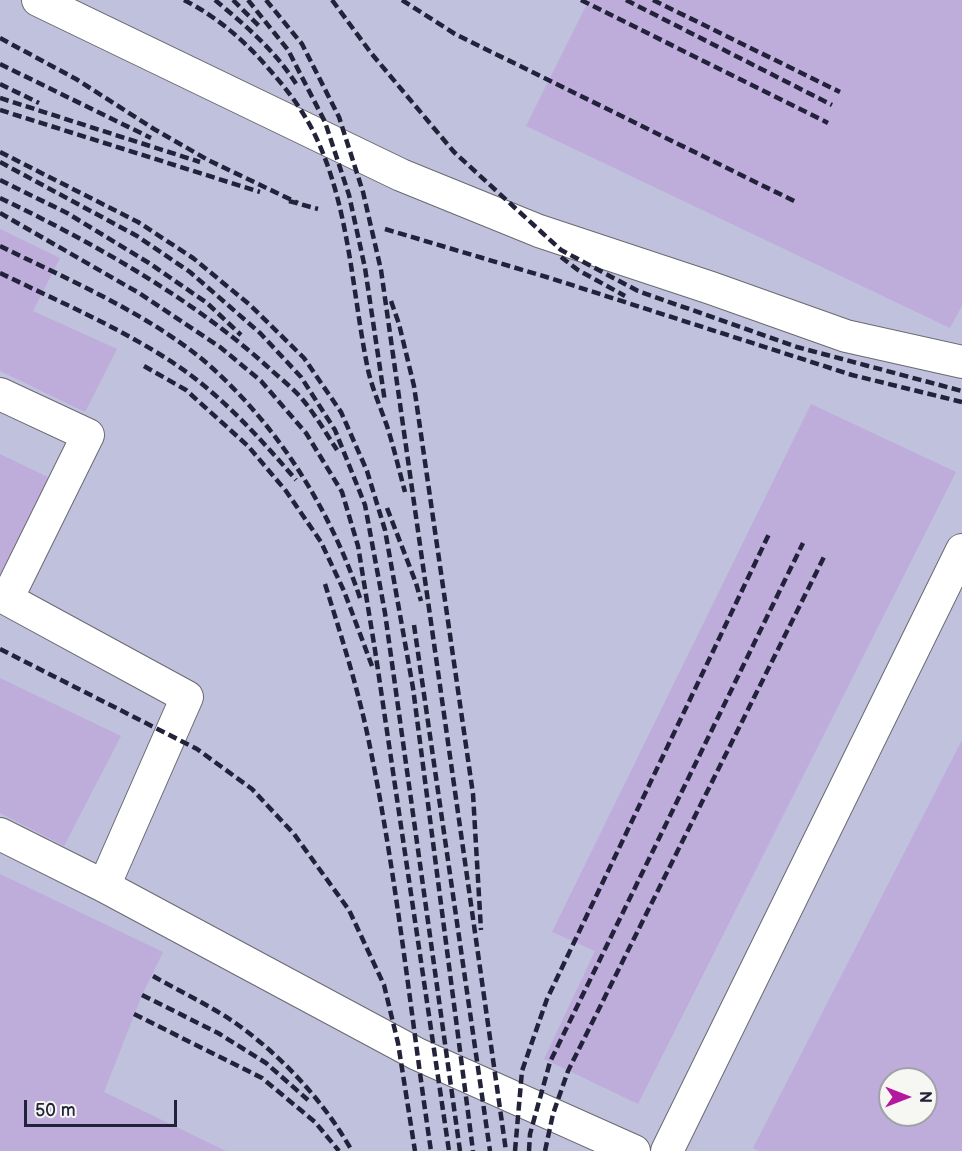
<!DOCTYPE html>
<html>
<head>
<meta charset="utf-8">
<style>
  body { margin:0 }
  #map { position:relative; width:962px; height:1151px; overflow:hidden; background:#f2ebd9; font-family:"Balsamiq Sans",sans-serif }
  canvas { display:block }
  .north { position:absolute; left:878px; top:1067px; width:60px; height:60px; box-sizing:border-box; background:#f6f6f2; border:2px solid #a1a1a9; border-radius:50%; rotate:90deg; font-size:16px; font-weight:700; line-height:24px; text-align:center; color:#22223b }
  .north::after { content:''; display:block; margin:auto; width:21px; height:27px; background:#b5179e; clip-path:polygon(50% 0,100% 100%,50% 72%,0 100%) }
  .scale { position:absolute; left:24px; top:1100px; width:153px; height:27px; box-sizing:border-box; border:3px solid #22223b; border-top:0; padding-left:8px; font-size:18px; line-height:21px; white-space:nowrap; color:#22223b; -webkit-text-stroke:4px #f6f6f2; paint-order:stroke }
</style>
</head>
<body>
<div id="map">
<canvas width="962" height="1151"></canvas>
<div class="north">N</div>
<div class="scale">50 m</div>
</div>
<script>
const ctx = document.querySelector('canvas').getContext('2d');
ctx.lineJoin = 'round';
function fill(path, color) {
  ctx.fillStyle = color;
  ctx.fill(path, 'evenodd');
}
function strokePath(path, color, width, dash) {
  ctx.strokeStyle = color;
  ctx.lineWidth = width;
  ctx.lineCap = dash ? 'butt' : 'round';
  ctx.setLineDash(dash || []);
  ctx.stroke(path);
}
const industrial = new Path2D(`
  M0,0H962V1151H0ZM890,1079H926V1115H890Z`);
const building = new Path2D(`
  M589,0H962V306L950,328L526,126Z
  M0,229L60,258L33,311L117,349L85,412L0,371Z
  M811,404L956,472L638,1104L544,1059L595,951L552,932Z
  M0,454L50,478L0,574Z
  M0,678L121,736L64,846L0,813Z
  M962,740V1151H759L753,1148ZM890,1079H926V1115H890Z
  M0,874L163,952L142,995L104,1092L226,1151H0Z`);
const minor = new Path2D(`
  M38,0L401,175L539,231L711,288L846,336L962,362
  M0,394L88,435L7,599L187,697L104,886
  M0,834L104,886L417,1054L634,1151
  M667,1151L962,550`);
const rail = new Path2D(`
  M184,0C217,17 244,40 268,68C286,88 303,110 315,135C349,206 352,289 367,365C371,386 380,406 387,426C394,448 399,470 405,492
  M215,0C246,26 277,52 298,87
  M233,0L261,28
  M248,0L288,50L325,122L349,195L365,268L385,402
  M266,0L302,44L339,117L363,192L381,270L506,1151
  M332,0L371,53L454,152L561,250L638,291L797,347L962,391
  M402,0L455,34L796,202
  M581,0L828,123
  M626,0L832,105
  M653,0L840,92
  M0,38L76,79L154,129L208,160L298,203
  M0,64L151,138
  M0,84L39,103
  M0,98L200,162
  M0,110L260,192
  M0,152L138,222L193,258L250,305L304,358L341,412L367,471L385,530L413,688L473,1151
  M0,162L137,236L190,272L260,333L301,377L335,430L365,505L385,613L460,1151
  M0,180L67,213L149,263L207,303L241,335
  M0,198C92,242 195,300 270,369C281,379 294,389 303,400C316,416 326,433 337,450
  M289,201L318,209
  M0,213L139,293L220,347L261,381L306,433L342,492L358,546L375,650L449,1151
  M385,229L553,279L852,375L962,402
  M0,246C67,279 144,312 202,359C275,421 330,508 360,598
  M561,257L578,270L625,296
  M0,273C60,302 123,329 178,366C223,397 261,439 296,480
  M391,301L399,324L414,386L473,794L481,930
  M144,366L186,390L248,446L286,491L321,542L344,591L372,666
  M387,508L416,583L421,601
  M325,584C340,632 355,679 366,728C396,867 410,1010 431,1151
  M414,625L490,1151
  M0,649L197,749L252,789L294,834L349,910L384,985L398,1043L415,1151
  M153,976C179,991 209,1005 234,1022C282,1056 323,1100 352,1151
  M142,995L218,1033L266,1063L308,1100
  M134,1014L262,1078L315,1122L339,1151
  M515,1151L522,1071L547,999L769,534
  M529,1151L530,1134L550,1062L803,543
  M545,1151L553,1114L568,1071L824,557`);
fill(industrial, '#c0c2dd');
fill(building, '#beacdb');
strokePath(minor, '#6b6872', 34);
strokePath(minor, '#fff', 32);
strokePath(rail, '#22223b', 4.5, [9, 4.5]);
</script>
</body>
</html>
